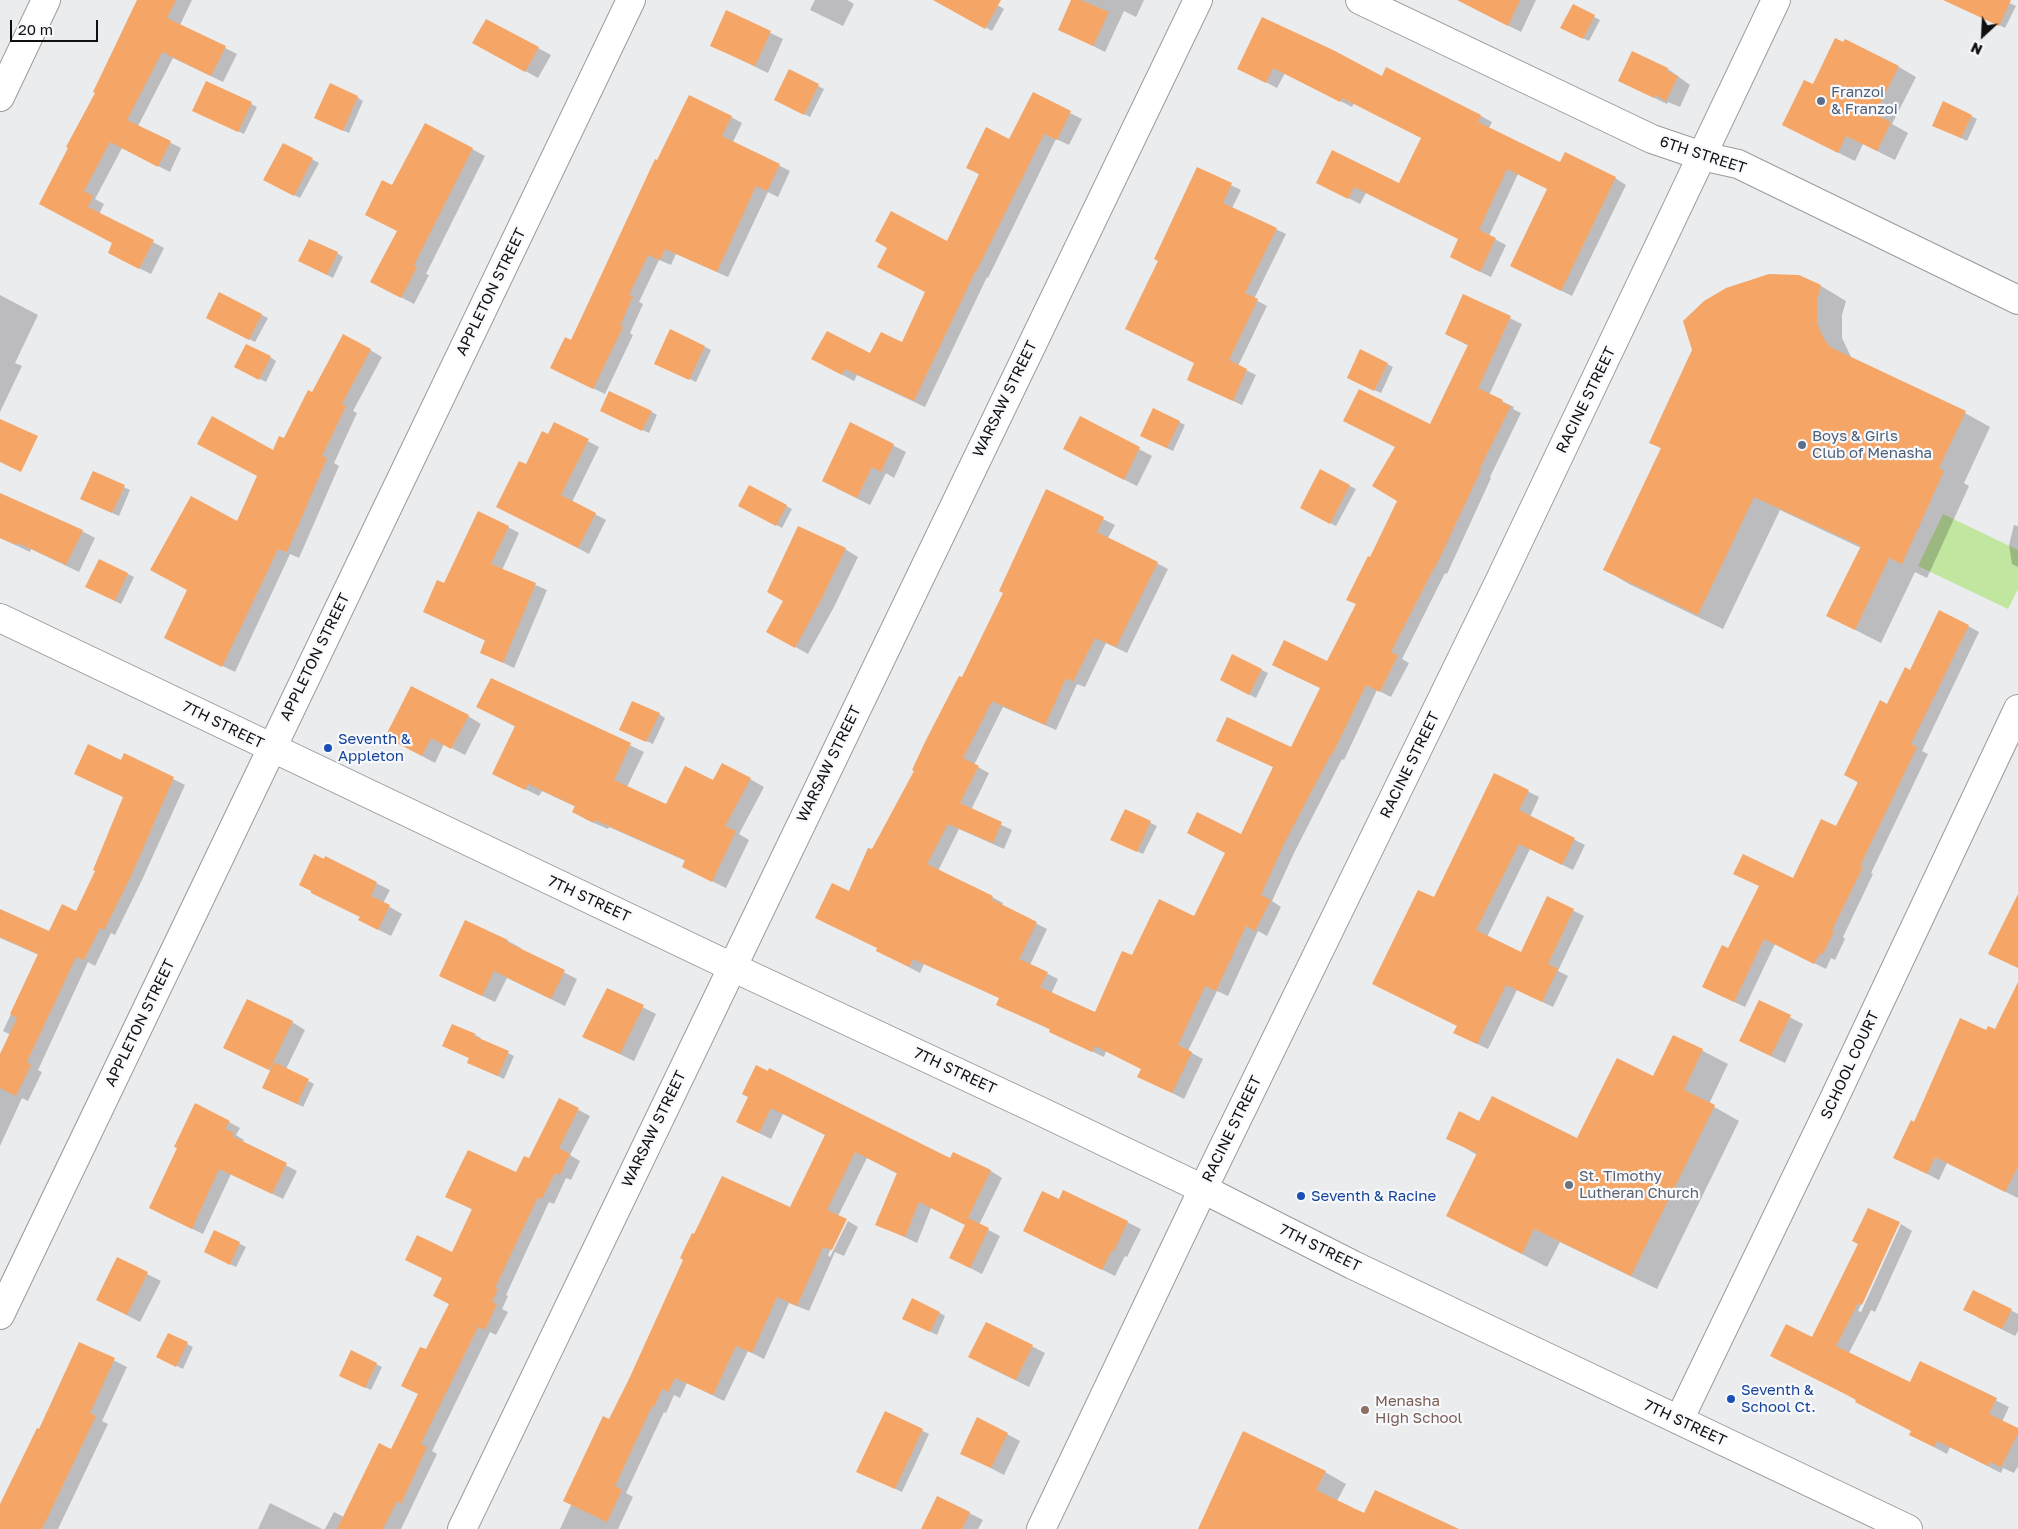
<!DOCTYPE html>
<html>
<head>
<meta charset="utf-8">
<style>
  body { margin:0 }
  #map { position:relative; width:2018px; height:1529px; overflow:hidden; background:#ebecee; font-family:"Golos Text",sans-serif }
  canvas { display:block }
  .north { position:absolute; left:1958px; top:10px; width:50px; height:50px; -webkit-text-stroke:4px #f8f9fc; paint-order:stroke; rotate:205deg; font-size:14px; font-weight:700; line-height:20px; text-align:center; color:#101011 }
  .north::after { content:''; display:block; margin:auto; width:18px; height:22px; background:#101011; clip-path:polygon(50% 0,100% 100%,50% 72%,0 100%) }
  .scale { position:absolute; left:10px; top:20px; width:88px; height:22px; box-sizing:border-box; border:2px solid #101011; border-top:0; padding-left:6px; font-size:15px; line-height:18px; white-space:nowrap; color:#101011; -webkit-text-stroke:4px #f8f9fc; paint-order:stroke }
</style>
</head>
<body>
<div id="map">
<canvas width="2018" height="1529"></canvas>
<div class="north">N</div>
<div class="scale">20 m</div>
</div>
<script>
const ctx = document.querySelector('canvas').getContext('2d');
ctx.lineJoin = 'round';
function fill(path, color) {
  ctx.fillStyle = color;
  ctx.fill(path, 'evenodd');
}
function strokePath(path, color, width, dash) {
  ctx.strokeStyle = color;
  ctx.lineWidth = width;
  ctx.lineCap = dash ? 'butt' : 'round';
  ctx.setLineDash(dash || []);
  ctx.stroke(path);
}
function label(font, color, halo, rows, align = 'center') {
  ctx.font = font + ' "Golos Text",sans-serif';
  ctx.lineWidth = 4.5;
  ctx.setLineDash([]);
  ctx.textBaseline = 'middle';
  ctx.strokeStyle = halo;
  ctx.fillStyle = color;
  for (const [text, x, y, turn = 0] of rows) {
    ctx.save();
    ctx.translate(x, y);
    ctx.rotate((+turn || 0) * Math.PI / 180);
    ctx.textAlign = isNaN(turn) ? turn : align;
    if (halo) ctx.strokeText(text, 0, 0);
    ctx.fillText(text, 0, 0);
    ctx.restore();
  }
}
const green = new Path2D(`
  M1943,514L2018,550V589L2008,609L1918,566Z`);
const shadow = new Path2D(`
  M138,0H192L180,25L237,54L223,82L173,58L138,126L181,148L170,172L122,148L95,199L104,204L99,214L164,248L151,274L120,259L114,243L52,210L97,92L129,22L127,21Z
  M815,0H847L854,4L843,26L810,10Z
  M963,0H989L1004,9L992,31L957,11Z
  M1073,0H1144L1136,17L1124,11L1105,52L1060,29Z
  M1466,0H1536L1521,32L1477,10Z
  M1979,0H2003L2016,6L2005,28L1979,16Z
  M1573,6L1600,20L1589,41L1568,31Z
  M727,12L783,39L768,73L712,46Z
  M1262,18L1382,77L1387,69L1481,116L1492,122L1489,128L1561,164L1615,178L1626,185L1572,296L1523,272L1549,189L1518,174L1489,236L1506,245L1491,277L1462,263L1459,239L1366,193L1360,204L1317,182L1400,185L1423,138L1354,103L1352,107L1285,73L1277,88L1250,74Z
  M538,48L551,55L538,78L487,50Z
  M1632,52L1668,69L1690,85L1680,107L1668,102L1667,104L1619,81Z
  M1899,67L1916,77L1892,124L1908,133L1895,160L1863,144L1855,161L1783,125L1814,86Z
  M789,71L824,89L810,117L781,103Z
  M207,82L257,107L244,134L200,114Z
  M1033,94L1082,119L1069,145L1056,139L988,278L987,277L925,407L857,375L854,381L824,365L871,355L902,344L980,175L967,167L1009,140Z
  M357,97L363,101L349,133L321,121Z
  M1971,116L1977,119L1967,141L1940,128Z
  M731,117L742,123L733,142L790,171L778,197L768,192L728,277L676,254L671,265L659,260L639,302L643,304L630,333L633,335L605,394L563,374L571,341L658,162Z
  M429,126L485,156L426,274L429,275L414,304L385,289L398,231L393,186Z
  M283,144L319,163L300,198L271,183Z
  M1197,169L1241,190L1232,208L1286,234L1254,299L1267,306L1238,366L1256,375L1242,405L1188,380L1196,363L1159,261Z
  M337,253L343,257L333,278L306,264Z
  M1821,286L1846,301L1842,315V338L1852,359L1965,413L1990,427L1964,483L1969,486L1927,578L1915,572L1881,643L1828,616L1861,548L1780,510L1723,629L1629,584L1604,569L1662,449L1650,442Z
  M220,294L268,318L255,342L213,321Z
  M0,295L38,315L15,363L22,366L0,412Z
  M1464,296L1522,324L1489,395L1514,407L1513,409L1521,413L1490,477L1491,478L1447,574L1445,573L1402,659L1409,663L1391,697L1377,690L1344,760L1342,759L1294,853L1272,901L1281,907L1267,936L1258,931L1228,996L1217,991L1188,1051L1203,1059L1184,1099L1150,1082L1142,1069L1106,1051L1104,1057L1061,1037L1051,1030L1008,1010L997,1004L1000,998L924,964L920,973L878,951L879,949L850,893L963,679L1005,593L1047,491L1115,525L1108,538L1168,569L1127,653L1106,643L1085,687L1077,684L1056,730L1003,707L974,765L989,773L971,810L1012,830L1004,849L959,829L938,871L992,897L1003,903L1002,906L1047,929L1030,965L1058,979L1051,994L1096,1014L1132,957L1194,918L1241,835L1275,768L1229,746L1292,749L1321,688L1284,671L1328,663L1357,604L1371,558L1398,501L1430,426L1469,346L1446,334Z
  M705,347L711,350L696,382L662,366Z
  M370,350L382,357L353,411L357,413L334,463L339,466L299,558L290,554L235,672L177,644L273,452L285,440L313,393Z
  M270,357L276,361L266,382L241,370Z
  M1387,364L1393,367L1381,393L1354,381Z
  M652,412L657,415L649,433L607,413Z
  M1081,418L1152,456L1137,486L1077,456Z
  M1179,422L1185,425L1173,451L1141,436Z
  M555,424L599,447L572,502L606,520L589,554L509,512L526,466L549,436Z
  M851,424L906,452L894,478L886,473L870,505L836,488Z
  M1320,471L1356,489L1336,526L1301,508Z
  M94,473L130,490L119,516L88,502Z
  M750,487L792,509L782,528L740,505Z
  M0,504L82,531L95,538L79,572L31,549L30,552L0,538Z
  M2014,525L2018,526V567L2012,564L2009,545Z
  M508,527L519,533L502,570L547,590L514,668L481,652L486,641L424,612L445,585Z
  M845,549L858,557L834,607L808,654L781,639L785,601Z
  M99,560L134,577L121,604L93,590Z
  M1968,626L1979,632L1922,751L1928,754L1871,873L1873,874L1843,937L1845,939L1835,960L1831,958L1826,969L1775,944L1745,1007L1715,993L1728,949L1794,880L1837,828L1859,783L1845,775L1911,672Z
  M1233,656L1268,673L1256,698L1227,683Z
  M492,679L644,752L627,787L667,806L750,779L764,787L739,834L749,840L726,888L697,874L686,861L609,827L608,829L587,820L574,812L576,807L542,791L539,796L494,774L516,727L478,707Z
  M659,714L665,718L653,744L627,732Z
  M468,716L481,724L465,755L444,744L435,763L386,737Z
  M125,755L185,785L142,880L115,935L111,933L95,966L88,962L38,1070L42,1072L28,1101L22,1098L0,1146V1057L11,1035L3,1031L39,955L0,938V910L50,932L76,913L97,871L125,797L122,762Z
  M1494,774L1539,797L1530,817L1585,845L1573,870L1530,849L1487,937L1522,953L1548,898L1584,916L1558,971L1568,976L1553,1007L1517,990L1488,1049L1465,1038L1458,1026L1435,899Z
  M1126,811L1157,826L1143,854L1118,843Z
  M326,858L390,890L383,903L402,914L391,936L373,927L361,917Z
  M465,921L508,941L521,948L520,950L577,979L565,1006L507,978L495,1002L440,976Z
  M2018,985V1198L1947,1163L1939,1180L1894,1157L1915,1124L1987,1032L1996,1031Z
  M607,989L656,1014L634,1061L584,1037Z
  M1760,1002L1803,1024L1785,1063L1754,1048Z
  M292,1022L305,1030L286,1069L314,1084L303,1107L269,1090L271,1071L238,1055Z
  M475,1035L481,1038L480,1040L514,1056L504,1079L475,1066L471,1059L450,1049Z
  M1674,1036L1728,1064L1709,1104L1739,1121L1657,1289L1560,1242L1547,1267L1448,1216L1477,1155L1448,1138L1480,1123L1578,1139L1654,1077Z
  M749,1097L951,1160L954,1154L991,1171L1002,1178L979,1225L1000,1236L982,1274L962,1264L966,1225L931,1208L917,1243L877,1224L898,1174L867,1158L838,1216L845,1220L828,1255L830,1257L848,1221L858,1227L844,1256L835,1252L809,1311L789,1303L764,1359L748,1351L724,1401L687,1383L680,1398L674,1395L666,1413L664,1412L626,1493L633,1497L618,1529H560L610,1420L790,1209L826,1135L783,1114L771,1139L737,1122Z
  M560,1100L590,1116L570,1155L580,1161L571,1180L566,1178L554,1204L549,1202L506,1295L508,1296L502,1309L508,1312L496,1335L490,1332L432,1451L437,1454L401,1529H325L334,1512L344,1517L392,1451L419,1394L426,1351L450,1305L443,1278L473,1210L447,1196L516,1174L529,1160Z
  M229,1122L240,1128L236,1135L244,1140L243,1143L297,1171L283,1199L231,1174L203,1234L161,1214L179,1148Z
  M1064,1191L1141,1229L1127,1257L1125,1256L1115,1276L1025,1231L1060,1200Z
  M1898,1223L1858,1311L1861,1312L1901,1224L1912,1231L1875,1312L1871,1310L1849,1353L1911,1384L1920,1362L2009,1407L2002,1422L2018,1430V1466L2014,1473L2003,1468L2001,1473L1950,1447L1947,1454L1911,1435L1912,1431L1858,1400L1812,1339Z
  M215,1231L246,1247L236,1267L211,1255Z
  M117,1259L161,1281L140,1322L97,1300Z
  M1974,1291L2018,1314V1331L2015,1336L1977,1317Z
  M940,1313L945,1316L937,1335L910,1322Z
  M986,1323L1045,1353L1029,1387L982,1364Z
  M80,1343L127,1367L102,1421L108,1424L58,1529H0V1508L40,1431Z
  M187,1344L193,1347L183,1369L164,1360Z
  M376,1364L382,1367L371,1390L346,1379Z
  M886,1413L929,1434L902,1492L863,1474Z
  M1007,1434L1020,1441L1004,1475L962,1453Z
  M1325,1472L1346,1484L1337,1501L1365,1514L1456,1529H1200Z
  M938,1497L983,1520L978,1529H923Z
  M270,1503L322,1529H258Z`);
const building = new Path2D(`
  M137,0H176L167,18L226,46L211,76L162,52L127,120L171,141L158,167L110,142L84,191L93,196L88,207L154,240L139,269L108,253L112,243L39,204L68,148L66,147L95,93L93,92Z
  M933,0H1001L985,29Z
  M1071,0H1081L1109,12L1093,46L1058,30Z
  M1457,0H1520L1508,26Z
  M1943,0H2011L1999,26Z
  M1573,4L1595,15L1583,39L1560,28Z
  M726,10L771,31L755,66L710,46Z
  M1262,17L1333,50L1382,76L1386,67L1481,115L1478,122L1560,162L1565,152L1616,177L1561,291L1510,266L1547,189L1507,169L1479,230L1496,238L1480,272L1450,257L1458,239L1354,187L1348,199L1316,183L1332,150L1399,183L1421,138L1342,98L1340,102L1273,68L1266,83L1237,69Z
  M486,19L539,47L525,72L472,43Z
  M1835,38L1843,42L1845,39L1899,66L1875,114L1891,122L1877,151L1846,136L1838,153L1782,125L1804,80L1813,84Z
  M1632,51L1668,68L1667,71L1678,76L1666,101L1655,95L1654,98L1618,81Z
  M789,69L819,84L804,115L774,100Z
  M206,81L252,102L238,132L192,111Z
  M330,83L358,96L343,131L314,118Z
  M1033,92L1071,111L1057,140L1044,134L976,272H975L914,401L845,369L842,375L811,359L827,331L870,353L881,332L902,342L925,292L877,267L887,248L875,241L891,211L947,241L979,174L966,168L986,127L1009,139Z
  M689,95L732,116L722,136L780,164L767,191L756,186L717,272L665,249L660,260L648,255L629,295L633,296L620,326L623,327L593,389L550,368L565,337L571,340L655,159L657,160Z
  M1943,101L1972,115L1961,138L1932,126Z
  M425,123L473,148L414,265L417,267L401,298L370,282L397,231L365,215L382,180L392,185Z
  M283,143L313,158L294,196L263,180Z
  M1197,167L1232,183L1223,203L1277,228L1245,293L1258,299L1229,360L1247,369L1233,401L1187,380L1194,363L1125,329L1158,261L1154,259Z
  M309,239L338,252L327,275L298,261Z
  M1769,274L1799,275L1821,285L1817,300V323L1824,339L1830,347L1966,411L1939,468L1944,471L1902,564L1889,558L1855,630L1826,616L1861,546L1754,497L1698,615L1603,570L1661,448L1649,443L1692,350L1683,321L1704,301L1726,288Z
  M219,292L262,314L249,340L206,318Z
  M1463,294L1511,316L1478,388L1503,400L1502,402L1511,406L1479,470H1481L1435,568H1434L1391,652L1398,655L1380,692L1366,685L1332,755L1331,754L1283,846L1261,895L1271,900L1255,931L1246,926L1216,991L1205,986L1178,1045L1192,1052L1172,1093L1137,1077L1141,1069L1095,1046L1092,1052L1049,1032L1050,1029L996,1005L999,998L913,959L909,967L876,951L877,948L815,918L832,883L849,891L868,848L872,849L914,771L912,770L926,740L959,676L962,677L1003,593L999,591L1046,489L1104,517L1097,532L1158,562L1116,647L1095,638L1073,682L1066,678L1045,725L992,701L963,758L979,766L960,803L1002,822L993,843L948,824L927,864L993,896L991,899L1037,922L1019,959L1048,972L1040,987L1095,1012L1122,951L1132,955L1159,899L1194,916L1225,853L1187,833L1197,812L1241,834L1273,767L1216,741L1227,717L1291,747L1320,688L1272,665L1284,640L1327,661L1356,604L1346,600L1368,556L1370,557L1397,501L1372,486L1395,447L1343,421L1359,389L1430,424L1468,345L1445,334Z
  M670,329L705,346L689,380L654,364Z
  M343,334L371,349L342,404L346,406L322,456L327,458L287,552L278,549L222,667L164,638L187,590L150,570L191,496L237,521L257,476L197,444L212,416L273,450L279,436L284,438L308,390L312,392Z
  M246,344L271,356L259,380L234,367Z
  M1360,349L1388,363L1374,391L1347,378Z
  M609,391L652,411L642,431L600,411Z
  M1153,408L1180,421L1167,448L1140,436Z
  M1080,416L1140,447L1124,480L1063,449Z
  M0,419L38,436L21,472L0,462Z
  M554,422L589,439L561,495L596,513L578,548L496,507L519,461L526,464L542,431L548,434Z
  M850,422L894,444L881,472L872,467L857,498L822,481Z
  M1320,469L1350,485L1330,524L1300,508Z
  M93,471L125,485L112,513L80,499Z
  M749,485L787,505L776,526L738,506Z
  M0,493L83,530L66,565L18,543L17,545L0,538Z
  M478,511L509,526L491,564L536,583L503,663L480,653L485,640L423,612L437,580L444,583Z
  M798,526L846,548L821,600L795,648L766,632L783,601L767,592Z
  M99,559L128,573L115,601L85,587Z
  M1939,610L1969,625L1911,744L1917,747L1860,866L1863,867L1832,930L1834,931L1823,954L1820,953L1814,964L1764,939L1734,1002L1702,987L1722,945L1728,948L1759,886L1733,874L1743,854L1793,878L1821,819L1836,826L1858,782L1844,775L1880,700L1887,704L1905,667L1910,670Z
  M1232,654L1262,669L1249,695L1220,680Z
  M491,678L631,743L614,780L666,804L685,766L713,780L722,763L751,778L725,826L736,831L712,882L682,867L685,860L595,820L594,823L572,812L575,806L528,784L525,790L492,774L515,726L476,707Z
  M411,686L469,715L451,749L431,738L422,756L385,737Z
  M632,701L660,713L646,742L619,730Z
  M88,744L121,760L124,753L174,777L132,874L104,930L100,928L84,960L76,957L27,1062L31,1065L16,1096L0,1088V1054L17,1018L10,1014L38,954L0,937V909L49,931L62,904L76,911L95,871L93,870L123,797L74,774Z
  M1494,773L1529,790L1519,810L1575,838L1562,865L1519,844L1476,930L1521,952L1547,896L1574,909L1548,964L1558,969L1542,1002L1506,985L1477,1044L1453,1033L1457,1026L1372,984L1418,890L1434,897Z
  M1125,809L1151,821L1137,852L1110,840Z
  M314,854L324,859L325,856L377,882L371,896L390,905L378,930L358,920L360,917L311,893V891L299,885Z
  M2018,894V968L1988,954Z
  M465,920L508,940L507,942L565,970L551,999L494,971L482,996L439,976Z
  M2018,982V1166L2005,1192L1935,1157L1927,1174L1893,1158L1911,1120L1914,1122L1960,1018L1986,1030L1988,1026L1995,1029Z
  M607,988L644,1005L620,1054L582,1037Z
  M247,999L293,1021L269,1070L223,1048Z
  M1759,1000L1791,1015L1771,1056L1739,1041Z
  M452,1024L476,1034L474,1036L509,1051L498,1076L467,1063L469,1058L442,1046Z
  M1673,1035L1703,1049L1684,1090L1715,1105L1631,1276L1534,1229L1522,1254L1446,1216L1477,1153L1446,1139L1459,1111L1479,1121L1492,1096L1577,1138L1617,1058L1653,1076Z
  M274,1062L309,1079L297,1104L262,1088Z
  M756,1065L768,1071L769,1068L950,1158L953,1152L991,1170L968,1218L989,1228L970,1268L949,1258L965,1225L919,1202L905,1237L875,1225L897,1173L855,1152L827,1210L847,1219L832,1250L823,1247L797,1306L777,1297L752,1353L736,1346L713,1395L675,1378L668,1392L662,1389L654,1407L652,1406L615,1486L622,1490L607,1522L563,1501L603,1416L609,1419L629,1379L683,1260L680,1258L692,1233L694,1234L722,1176L790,1207L825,1135L771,1108L759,1133L736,1122L748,1097L742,1094Z
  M559,1098L579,1108L559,1148L570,1154L560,1175L555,1173L542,1199L538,1197L495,1288L498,1289L492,1302L497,1304L485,1330L478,1327L421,1444L427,1447L401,1504L397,1501L383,1529H337L379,1443L391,1449L418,1394L401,1386L420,1347L426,1349L449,1304L433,1296L442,1278L405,1260L417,1235L452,1252L472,1209L445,1197L468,1150L516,1172L524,1156L529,1158Z
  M195,1103L230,1121L225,1129L234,1133L232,1136L287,1163L272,1194L219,1169L192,1229L149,1208L177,1148L174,1147Z
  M1063,1190L1128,1221L1114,1251L1112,1250L1102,1270L1023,1231L1042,1191L1059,1199Z
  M1868,1208L1900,1222L1862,1305L1858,1303L1836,1346L1910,1382L1920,1361L1997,1398L1989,1414L2018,1428V1433L2001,1467L1990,1462L1988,1466L1937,1441L1934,1447L1909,1435L1911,1431L1855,1402L1856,1400L1845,1394L1770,1356L1786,1324L1812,1337L1858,1244L1852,1241Z
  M214,1230L240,1242L230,1265L204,1252Z
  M117,1257L148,1272L127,1315L96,1300Z
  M1973,1290L2012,1309L2002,1329L1963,1310Z
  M912,1298L940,1312L930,1332L902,1319Z
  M986,1322L1033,1345L1016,1380L968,1357Z
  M168,1333L188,1342L176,1367L156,1357Z
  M79,1342L115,1358L90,1413L96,1416L42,1529H0V1504L37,1428L39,1429Z
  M351,1350L377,1363L365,1388L339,1376Z
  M885,1411L923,1429L895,1489L856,1472Z
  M977,1417L1008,1433L991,1468L960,1454Z
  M1243,1431L1326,1471L1316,1490L1364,1513L1375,1490L1459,1529H1198Z
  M937,1496L970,1512L962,1529H921Z`);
const street = new Path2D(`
  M1360,0L1652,139L1702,156L1738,164L2018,300
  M0,97L46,0
  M0,1315L631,0
  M1679,1420L1832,1103L2018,709
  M462,1529L1198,0`);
const secondary = new Path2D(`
  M0,618L732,967L1040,1111L1203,1189L1353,1265L1908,1529
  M1041,1529L1203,1189L1499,582L1776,0`);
const markers = [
  [1821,101,5,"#5c6f8a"],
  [1802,445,5,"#5c6f8a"],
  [328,748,5,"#1a4fb4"],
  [1569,1185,5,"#6b7280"],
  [1301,1196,5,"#1a4fb4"],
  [1731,1399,5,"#1a4fb4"],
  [1365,1410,5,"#8d6e63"]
];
const serviceNames = [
  ["Franzoi",1831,92],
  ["& Franzoi",1831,109],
  ["Boys & Girls",1812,436],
  ["Club of Menasha",1812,453]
];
const streetNames = [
  ["6TH STREET",1703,155,18],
  ["APPLETON STREET",491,292,-64],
  ["WARSAW STREET",1005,399,-64],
  ["RACINE STREET",1586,400,-64],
  ["APPLETON STREET",315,657,-64],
  ["7TH STREET",223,725,26],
  ["WARSAW STREET",829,764,-64],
  ["RACINE STREET",1410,765,-64],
  ["7TH STREET",589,899,25],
  ["APPLETON STREET",140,1023,-64],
  ["SCHOOL COURT",1850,1065,-65],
  ["7TH STREET",955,1071,25],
  ["WARSAW STREET",654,1129,-64],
  ["RACINE STREET",1232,1129,-64],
  ["7TH STREET",1320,1248,26],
  ["7TH STREET",1685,1423,25]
];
const transitNames = [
  ["Seventh &",338,739],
  ["Appleton",338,756],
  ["Seventh & Racine",1311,1196],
  ["Seventh &",1741,1390],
  ["School Ct.",1741,1407]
];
const worshipNames = [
  ["St. Timothy",1579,1176],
  ["Lutheran Church",1579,1193]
];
const educationNames = [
  ["Menasha",1375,1401],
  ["High School",1375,1418]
];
fill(green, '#c1e6a0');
fill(shadow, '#0003');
fill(building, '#f5a565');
strokePath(street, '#9a9b9d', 30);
strokePath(secondary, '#9a9b9d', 30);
strokePath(street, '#fff', 28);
strokePath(secondary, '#fff', 28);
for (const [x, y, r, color] of markers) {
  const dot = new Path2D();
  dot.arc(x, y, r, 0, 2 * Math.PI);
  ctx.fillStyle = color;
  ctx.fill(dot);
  strokePath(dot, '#f8f9fc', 2);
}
label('15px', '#4e5e75', '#f8f9fc', serviceNames, 'left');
label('15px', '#101011', '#f8f9fc', streetNames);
label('15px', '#164399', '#f8f9fc', transitNames, 'left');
label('15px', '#5b616d', '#f8f9fc', worshipNames, 'left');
label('15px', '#785e54', '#f8f9fc', educationNames, 'left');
</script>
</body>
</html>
